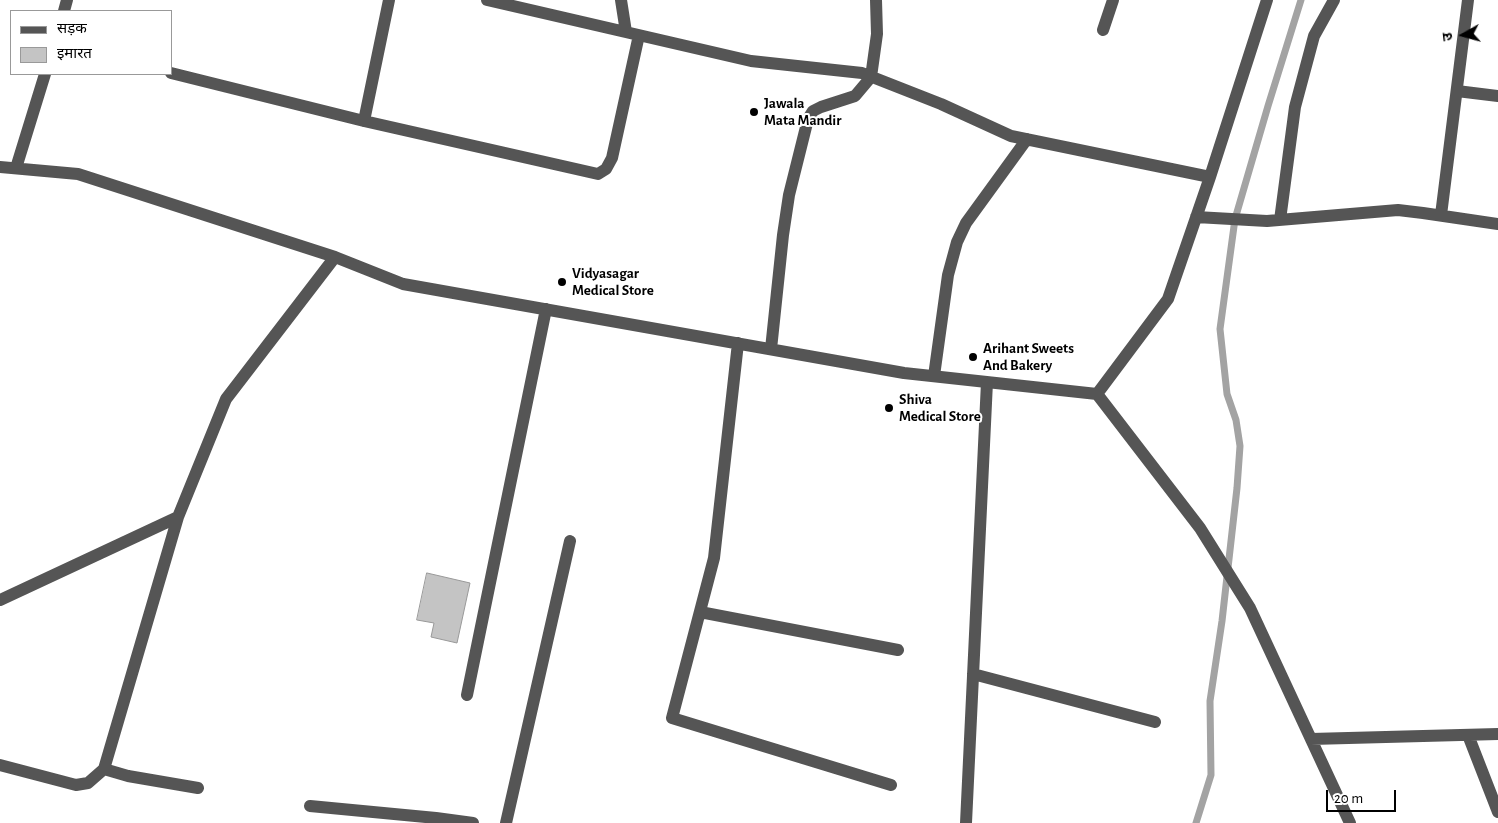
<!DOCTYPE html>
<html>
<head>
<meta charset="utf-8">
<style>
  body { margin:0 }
  #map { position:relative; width:1498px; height:823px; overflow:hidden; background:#fff; font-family:"Alegreya Sans","Noto Sans Devanagari",sans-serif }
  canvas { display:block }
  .legend { position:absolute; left:10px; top:10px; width:162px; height:65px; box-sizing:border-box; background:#fff; border:1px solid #999; margin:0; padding:6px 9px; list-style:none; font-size:15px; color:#000 }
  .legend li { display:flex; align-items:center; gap:10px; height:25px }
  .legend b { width:25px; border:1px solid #999 }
  .north { position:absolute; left:1438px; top:10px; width:50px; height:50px; -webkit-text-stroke:4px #fff; paint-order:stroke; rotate:263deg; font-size:14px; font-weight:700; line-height:20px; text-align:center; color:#000 }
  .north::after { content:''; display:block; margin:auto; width:18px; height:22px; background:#000; clip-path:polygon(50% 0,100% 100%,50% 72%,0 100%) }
  .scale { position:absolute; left:1326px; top:790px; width:70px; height:22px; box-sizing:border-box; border:2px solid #000; border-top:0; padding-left:6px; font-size:15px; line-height:18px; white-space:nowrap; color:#000; -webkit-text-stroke:4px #fff; paint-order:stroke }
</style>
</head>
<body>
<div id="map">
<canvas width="1498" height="823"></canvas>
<ul class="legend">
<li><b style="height:6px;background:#555"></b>सड़क</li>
<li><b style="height:14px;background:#c4c4c4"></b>इमारत</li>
</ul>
<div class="north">उ</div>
<div class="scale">20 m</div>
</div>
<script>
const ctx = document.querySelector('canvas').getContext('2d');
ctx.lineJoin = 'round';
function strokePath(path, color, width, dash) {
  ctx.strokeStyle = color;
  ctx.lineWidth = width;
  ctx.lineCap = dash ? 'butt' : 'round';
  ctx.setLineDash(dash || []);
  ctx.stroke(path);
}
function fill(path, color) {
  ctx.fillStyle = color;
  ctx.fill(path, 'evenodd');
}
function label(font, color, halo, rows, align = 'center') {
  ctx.font = font + ' "Alegreya Sans",sans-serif';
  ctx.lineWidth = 4;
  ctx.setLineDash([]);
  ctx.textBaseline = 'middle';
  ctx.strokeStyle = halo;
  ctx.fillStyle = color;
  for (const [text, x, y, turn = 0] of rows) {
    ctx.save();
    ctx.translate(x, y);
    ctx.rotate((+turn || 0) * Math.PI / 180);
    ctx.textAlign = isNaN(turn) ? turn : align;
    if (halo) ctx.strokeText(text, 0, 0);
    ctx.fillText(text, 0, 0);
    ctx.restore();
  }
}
const stream = new Path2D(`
  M1196,823L1211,775L1210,701L1222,621L1237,488L1240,446L1236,420L1227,394L1220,329L1235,219L1268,106L1301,0`);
const building = new Path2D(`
  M427,573L470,583L457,643L431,637L434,623L417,620Z`);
const minor = new Path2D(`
  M487,0L751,61L862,73L941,104L1011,136L1210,177
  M621,0L626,32
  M64,11L67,0
  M1103,30L1113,0
  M171,73L364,121L598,174L606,169L612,158L639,35
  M1457,91L1498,96
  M364,121L389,0
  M0,167L78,174L335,257L403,284L904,373L1097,394L1200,528L1250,608L1350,823
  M16,168L45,74
  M1441,215L1468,0
  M1196,217L1267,221L1398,210L1423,213L1498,224
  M1280,220L1295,107L1314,36L1334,0
  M738,343L714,558L672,718L891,785
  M771,349L783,235L789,195L808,119L813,111L821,107L855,96L871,77L877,34L876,0
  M934,376L948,275L957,242L966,223L1027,139
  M1097,394L1168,299L1210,177L1267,0
  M0,600L178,517
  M700,612L898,650
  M973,674L1155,722
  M467,695L546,309
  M1468,735L1498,812
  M1311,739L1498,734
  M0,765L76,785L88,783L104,769L178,517L226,399L335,257
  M104,769L128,776L198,788
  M310,806L436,818L473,823
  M506,823L570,541
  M966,823L987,382`);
const markers = [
  [754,112,5,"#000"],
  [562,282,5,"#000"],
  [973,357,5,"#000"],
  [889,408,5,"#000"]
];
const poiNames = [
  ["Jawala",764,103],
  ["Mata Mandir",764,120],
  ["Vidyasagar",572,273],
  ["Medical Store",572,290],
  ["Arihant Sweets",983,348],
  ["And Bakery",983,365],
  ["Shiva",899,399],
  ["Medical Store",899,416]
];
strokePath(stream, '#a3a3a3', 7);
fill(building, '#c4c4c4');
strokePath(building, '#999', 1);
strokePath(minor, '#555', 12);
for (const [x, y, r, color] of markers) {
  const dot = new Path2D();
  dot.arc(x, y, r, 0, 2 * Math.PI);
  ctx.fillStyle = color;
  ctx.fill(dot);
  strokePath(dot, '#fff', 2);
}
label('bold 15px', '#000', '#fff', poiNames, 'left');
</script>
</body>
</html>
